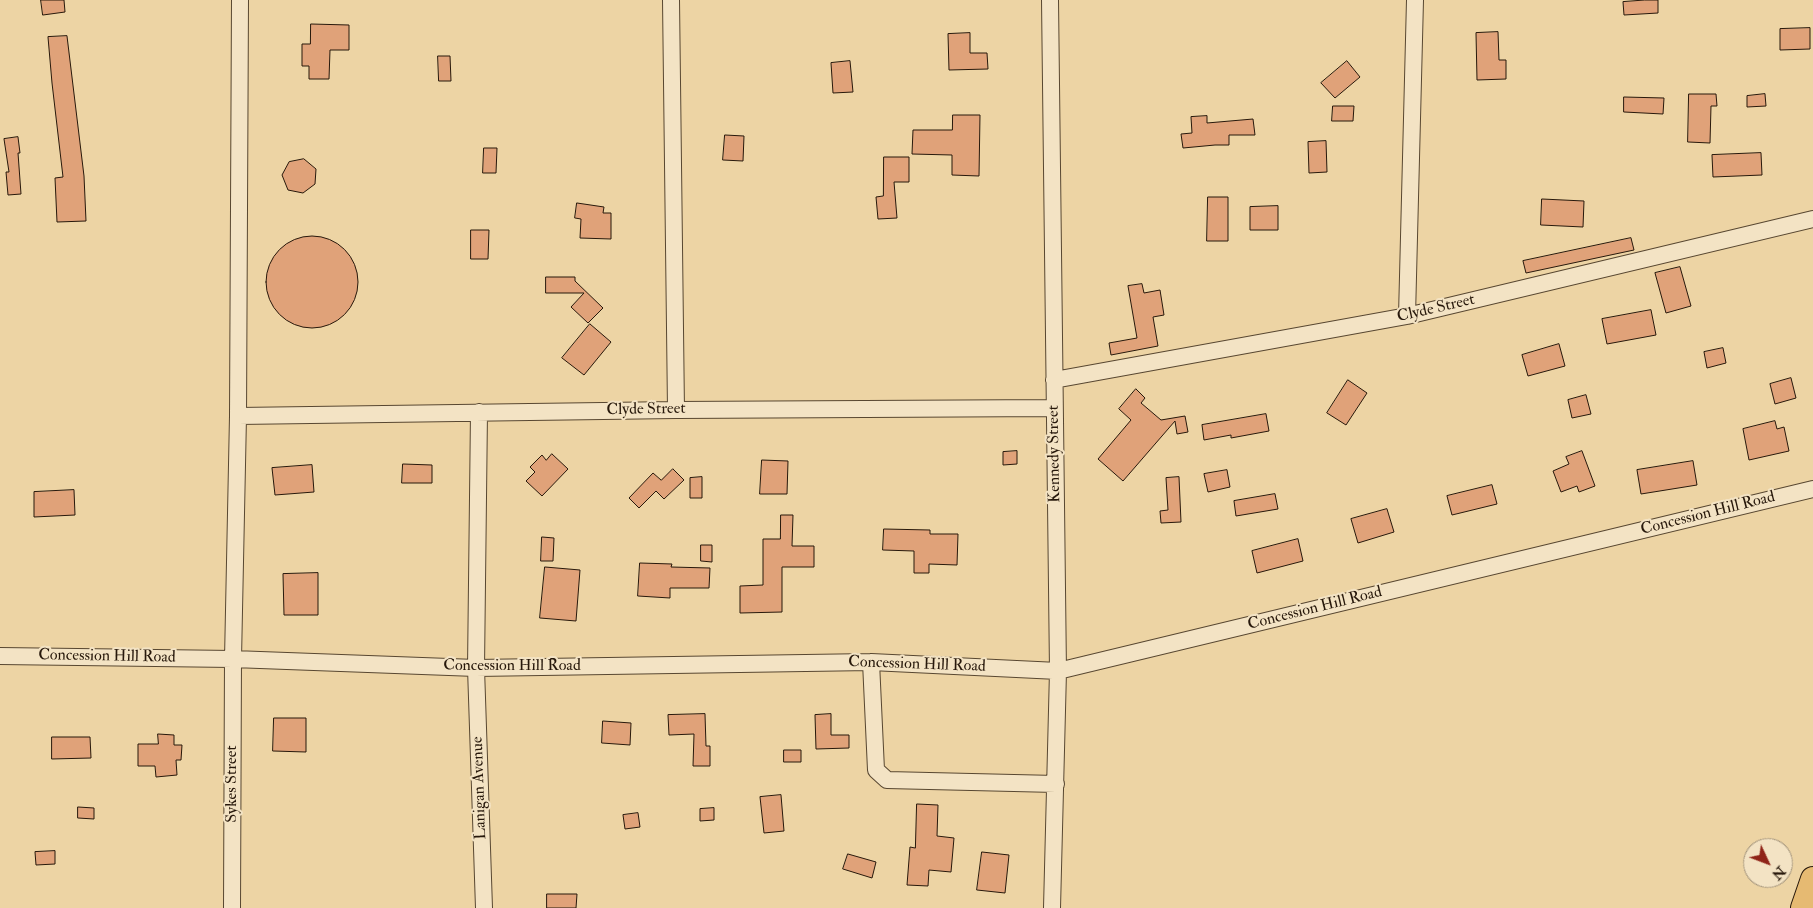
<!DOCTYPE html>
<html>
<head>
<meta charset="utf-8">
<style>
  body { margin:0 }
  #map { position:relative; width:1813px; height:908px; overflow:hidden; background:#edd4a4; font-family:"IM FELL Double Pica",serif }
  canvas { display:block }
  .north { position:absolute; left:1743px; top:838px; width:50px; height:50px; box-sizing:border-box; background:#f3e3c4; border:1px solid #a1927a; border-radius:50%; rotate:133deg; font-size:14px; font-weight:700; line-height:20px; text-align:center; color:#27180b }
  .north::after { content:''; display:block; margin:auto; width:18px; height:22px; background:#8f2418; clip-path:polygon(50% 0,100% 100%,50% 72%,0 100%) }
</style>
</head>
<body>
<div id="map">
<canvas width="1813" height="908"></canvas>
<div class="north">N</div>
</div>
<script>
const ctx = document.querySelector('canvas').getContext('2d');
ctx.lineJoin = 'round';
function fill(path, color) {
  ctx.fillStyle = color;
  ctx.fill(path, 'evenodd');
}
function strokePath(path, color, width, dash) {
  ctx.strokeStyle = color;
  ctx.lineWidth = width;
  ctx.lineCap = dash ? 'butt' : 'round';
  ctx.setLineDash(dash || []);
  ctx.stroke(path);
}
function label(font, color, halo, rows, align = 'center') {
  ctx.font = font + ' "IM FELL Double Pica",serif';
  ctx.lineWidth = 4;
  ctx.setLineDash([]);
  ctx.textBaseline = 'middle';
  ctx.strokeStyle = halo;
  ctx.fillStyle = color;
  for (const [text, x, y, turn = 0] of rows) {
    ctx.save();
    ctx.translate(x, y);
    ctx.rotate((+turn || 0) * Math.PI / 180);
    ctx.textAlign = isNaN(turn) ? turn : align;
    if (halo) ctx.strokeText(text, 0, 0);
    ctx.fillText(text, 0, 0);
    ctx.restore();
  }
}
const building = new Path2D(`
  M41,0H64L65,12L43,15Z
  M1645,0H1658V13L1624,15L1623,2Z
  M311,24L349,25V50H330L329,79H309V66H302V44H310Z
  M1810,28V49L1780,50V29Z
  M1498,32L1499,60H1506V79L1477,80L1476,33Z
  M970,33V53H987L988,69L949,70L948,34Z
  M67,36L84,176L86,221L57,222L55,178L63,177L52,83L48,37Z
  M438,56H450L451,81H439Z
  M850,61L853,92L833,93L831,63Z
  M1347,61L1360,77L1335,98L1321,83Z
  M1689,94H1716L1717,106H1711L1710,143L1688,142Z
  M1765,94L1766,106L1747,107V96Z
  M1624,97L1664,98L1663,114L1624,112Z
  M1333,106H1354L1353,121H1332Z
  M953,115H980L979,176L952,175V155L912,154L913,130H952Z
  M1207,116V123L1253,119L1255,135H1229V145H1215L1183,148L1181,134L1192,133L1191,117Z
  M725,135L744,136L743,161L723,160Z
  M18,137L20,153H18L21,194L8,195L6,172H9L4,139Z
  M1326,141L1327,172L1309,173L1308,142Z
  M484,148H497L496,173H483Z
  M1761,153L1762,175L1713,177L1712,155Z
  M884,157H909V182H894L897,218L878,219L876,197L883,196Z
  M304,159L316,169L315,184L303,193L288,190L282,175L289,162Z
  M1208,197H1228V241H1207Z
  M1542,199L1584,201L1583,227L1541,225Z
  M577,203L604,207L603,213H611V239L580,238L581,219L575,218Z
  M1278,206V230H1250V207Z
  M471,230H489L488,259H471Z
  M266 282a46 46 0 1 1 92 0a46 46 0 1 1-92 0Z
  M1631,238L1634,250L1526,273L1523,261Z
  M1680,267L1691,306L1666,313L1655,273Z
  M546,277H575V281L603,308L588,323L571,307L584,293H546Z
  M1142,284L1144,293L1160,290L1164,315L1153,317L1158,346L1111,355L1109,343L1137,338L1128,286Z
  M1651,310L1656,335L1607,344L1602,319Z
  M590,324L611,342L584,375L562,358Z
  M1559,344L1565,366L1528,376L1522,355Z
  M1723,348L1726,363L1707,368L1704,352Z
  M1791,378L1796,398L1775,404L1770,384Z
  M1348,380L1367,393L1346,425L1327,413Z
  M1136,389L1145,398L1141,403L1161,420L1185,416L1188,432L1177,434L1175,421L1123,481L1098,459L1131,420L1119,409Z
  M1586,395L1591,414L1572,418L1568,400Z
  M1266,414L1269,431L1231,438V435L1204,440L1202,425Z
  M1775,421L1777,429L1784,427L1789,451L1749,460L1743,429Z
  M1017,451V464L1003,465V452Z
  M1582,451L1595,486L1579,492L1577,486L1561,492L1553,471L1569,464L1566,457Z
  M552,454L568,469L542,496L526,481L535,472L530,467L542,455L546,460Z
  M762,460L788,461L787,494H760Z
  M1693,461L1697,485L1641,494L1637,470Z
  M403,464L432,465V483H402Z
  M312,465L314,492L275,495L272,468Z
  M673,469L684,480L664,499L656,491L639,508L629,498L653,473L661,480Z
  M1227,470L1230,487L1208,492L1204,474Z
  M702,477V498H690V478Z
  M1179,477L1181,522L1161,523L1160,511L1168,510L1166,478Z
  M1492,485L1497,504L1452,515L1447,496Z
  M74,490L75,515L34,517V492Z
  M1275,494L1278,509L1236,516L1234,501Z
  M1387,509L1394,532L1358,543L1351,519Z
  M781,515H793L792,546H814V567H782V612L740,613V586L763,585V539H780Z
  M884,529L930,530V534H958L957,565L929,564V573H914V551L883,550Z
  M542,537L554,538L553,561H541Z
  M1298,539L1303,561L1257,573L1252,551Z
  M701,545H712V562L701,561Z
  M640,563L672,564L671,567L710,568L709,588H670V598L638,596Z
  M545,567L580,570L576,621L540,618Z
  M318,573V615H284L283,574Z
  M705,714L706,746H710V766H693L694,734L669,735L668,715Z
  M831,714V735H849V748L816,749L815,715Z
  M274,718H306V752L273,751Z
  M603,721L631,723L630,745L602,743Z
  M158,734L174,735V745H182L181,760H176L177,775L156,777L155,766H138V744H158Z
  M52,737H90L91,758L52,759Z
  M784,750H801V762H784Z
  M781,795L784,831L764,833L760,797Z
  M917,804L938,805L937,836L954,838L951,872L929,870L928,886L907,885L910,847L915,848Z
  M78,807L94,808V819L78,818Z
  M714,808V820L700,821V809Z
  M638,813L640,827L625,829L623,815Z
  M55,851V864L36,865L35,852Z
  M982,852L1009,855L1005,893L977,890Z
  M848,854L876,862L872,878L843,869Z
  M547,894H577L576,908H547Z`);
const minor = new Path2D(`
  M671,0L676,410
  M1050,0L1058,671L1052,908
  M1407,316L1415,0
  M1054,380L1407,316L1813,219
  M479,412L476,668L484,908
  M238,416L676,410L1054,408
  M0,656L233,659L476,668L871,662L1058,671L1813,489
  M871,662L876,770L887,780L1056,784
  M232,908L233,659L238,416L240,0`);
const highway = new Path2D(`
  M1803,908L1813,879`);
const streetNames = [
  ["Clyde Street",1436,309,-13],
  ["Clyde Street",646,410,-1],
  ["Kennedy Street",1055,454,-91],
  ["Concession Hill Road",1708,514,-14],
  ["Concession Hill Road",1315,609,-14],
  ["Concession Hill Road",107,657,1],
  ["Concession Hill Road",917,665,2],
  ["Concession Hill Road",512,667],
  ["Sykes Street",233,784,-90],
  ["Lanigan Avenue",480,788,-92]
];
fill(building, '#e0a279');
strokePath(building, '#27180b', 1);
strokePath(minor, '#584731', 18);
strokePath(highway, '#27180b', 26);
strokePath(minor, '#f3e3c4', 16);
strokePath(highway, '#e6ba72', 24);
label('16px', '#27180b', '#f3e3c4', streetNames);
</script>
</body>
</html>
